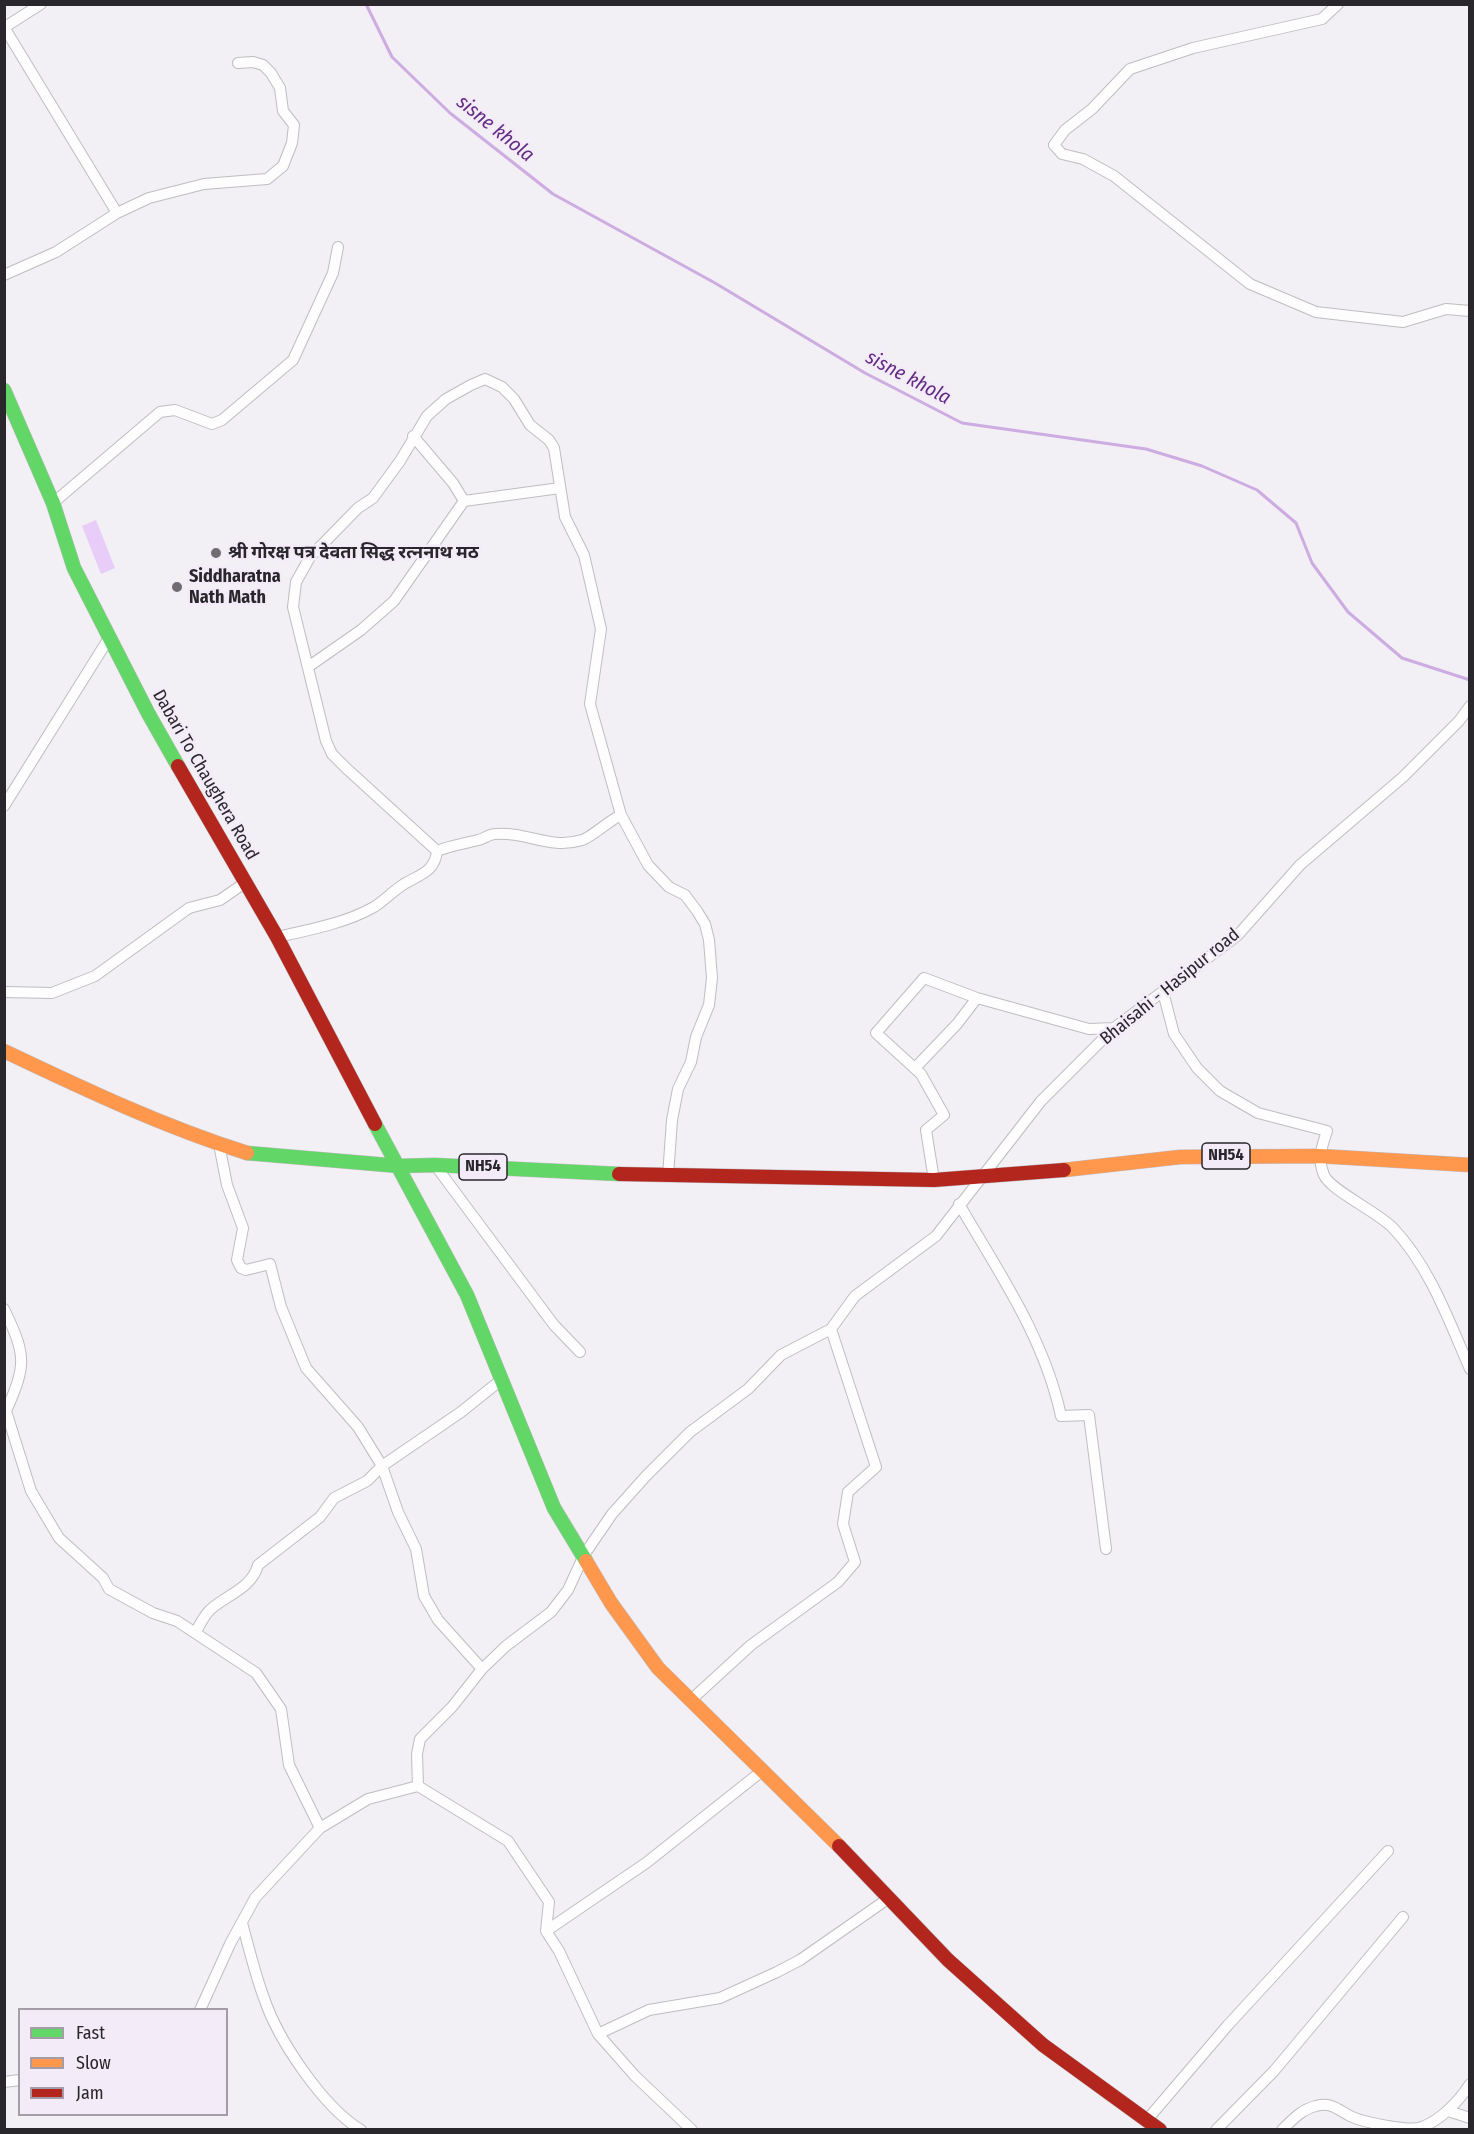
<!DOCTYPE html>
<html>
<head>
<meta charset="utf-8">
<style>
  body { margin:0 }
  #map { position:relative; width:1474px; height:2134px; overflow:hidden; background:#f2eff5; font-family:"Fira Sans Condensed",sans-serif }
  canvas { display:block }
  .frame { position:absolute; inset:0; border:6px solid #29272b; pointer-events:none }
  .legend { position:absolute; left:18px; top:2008px; width:210px; height:108px; box-sizing:border-box; background:#f3ecf8; border:2px solid #a29da6; margin:0; padding:8px 10px; list-style:none; font-size:18px; color:#29272b }
  .legend li { display:flex; align-items:center; gap:12px; height:30px }
  .legend b { width:30px; border:2px solid #a29da6 }
</style>
</head>
<body>
<div id="map">
<canvas width="1474" height="2134"></canvas>
<div class="frame"></div>
<ul class="legend">
<li><b style="height:8px;background:#63d668"></b>Fast</li>
<li><b style="height:8px;background:#ff974d"></b>Slow</li>
<li><b style="height:8px;background:#b3261e"></b>Jam</li>
</ul>
</div>
<script>
const ctx = document.querySelector('canvas').getContext('2d');
ctx.lineJoin = 'round';
function fill(path, color) {
  ctx.fillStyle = color;
  ctx.fill(path, 'evenodd');
}
function strokePath(path, color, width, dash) {
  ctx.strokeStyle = color;
  ctx.lineWidth = width;
  ctx.lineCap = dash ? 'butt' : 'round';
  ctx.setLineDash(dash || []);
  ctx.stroke(path);
}
function label(font, color, halo, rows, align = 'center') {
  ctx.font = font + ' "Fira Sans Condensed","Noto Sans Devanagari",sans-serif';
  ctx.lineWidth = 5;
  ctx.setLineDash([]);
  ctx.textBaseline = 'middle';
  ctx.strokeStyle = halo;
  ctx.fillStyle = color;
  for (const [text, x, y, turn = 0] of rows) {
    ctx.save();
    ctx.translate(x, y);
    ctx.rotate((+turn || 0) * Math.PI / 180);
    ctx.textAlign = isNaN(turn) ? turn : align;
    if (halo) ctx.strokeText(text, 0, 0);
    ctx.fillText(text, 0, 0);
    ctx.restore();
  }
}
const green = new Path2D(`
  M96,520L115,568L101,574L82,526Z`);
const stream = new Path2D(`
  M366,4L392,57L450,113L553,194L715,283L865,373L962,423L1146,449L1202,466L1257,490L1296,523L1312,563L1348,612L1402,658L1470,680`);
const street = new Path2D(`
  M1338,4L1322,19L1193,48L1130,69L1092,109L1065,130L1054,145L1062,154L1083,159L1114,176L1250,284L1316,312L1403,322L1446,309L1470,311
  M4,27L117,213
  M5,27L41,4
  M4,275L56,252L117,213L149,198L204,184L267,179L283,166L292,143L294,125L283,111L280,88L271,73L263,65L253,62L238,63
  M464,501L560,488
  M53,503L160,412L175,410L212,424L222,420L293,360L333,273L338,247
  M308,667L361,630L394,601L464,501L453,483L413,436
  M4,806L109,638
  M437,851C452,845 463,844 478,840C484,839 489,834 495,834C526,831 550,850 582,840C590,838 610,820 621,815
  M277,937C309,930 346,923 374,907C385,900 393,891 404,884C419,875 435,872 437,851L346,768L332,754L326,741L293,607L296,582L310,557L358,508L373,498L400,461L427,416L446,399L471,385L485,379L502,387L514,399L530,425L549,440L554,448L565,517L584,555L601,629L590,704L621,815L648,865L669,887L685,895L697,911L705,924L709,940L712,978L709,1005L696,1037L691,1062L678,1089L672,1120L668,1176
  M4,992L52,993L95,976L189,908L220,900L246,882
  M1163,992L1174,1034L1197,1068L1220,1091L1258,1113L1327,1131C1322,1146 1317,1159 1324,1175C1330,1190 1378,1212 1393,1228C1430,1267 1449,1321 1470,1369
  M915,1068L957,1024L977,998
  M219,1144L227,1185L243,1228L237,1260L241,1268L246,1270L270,1264L281,1307L306,1368L358,1427L382,1466L398,1512L416,1549L424,1596L438,1620L482,1669
  M435,1165L554,1325L580,1352
  M934,1180L926,1130L944,1115L921,1074L876,1033L924,978L977,998L1089,1029L1114,1028
  M959,1204C999,1273 1044,1337 1061,1416L1089,1415L1106,1549
  M4,1309C26,1355 27,1364 6,1411L31,1491L59,1538L103,1578L109,1589L153,1613L177,1621L256,1673L281,1709L289,1765L320,1828
  M195,1633C200,1625 204,1615 211,1609C228,1594 252,1588 258,1565L320,1517L334,1498L367,1481L382,1466L461,1412L501,1380
  M691,1700L751,1645L838,1582L855,1562L843,1524L848,1492L876,1467L831,1329
  M418,1786L508,1841L549,1902L546,1931L559,1951L598,2034L635,2076L692,2130
  M242,1923C249,1948 255,1974 264,1998C278,2040 323,2107 361,2130
  M546,1931L646,1863L762,1771
  M200,2010L230,1944L255,1898L320,1828L368,1799L418,1786L417,1754L420,1739L452,1707L482,1669L506,1646L551,1612L568,1590L584,1555L612,1514L646,1476L690,1432L748,1389L781,1355L831,1329L855,1296L936,1236L1041,1101L1114,1028L1237,936L1300,865L1403,777L1459,721L1470,706
  M598,2034L649,2010L720,1998L777,1972L800,1960L889,1898
  M4,2082L20,2080
  M1448,2111L1470,2118
  M1146,2121L1228,2025L1388,1851
  M1216,2130L1274,2071L1403,1917
  M1282,2130C1292,2120 1302,2109 1316,2106C1331,2102 1337,2109 1350,2116C1362,2122 1410,2132 1422,2127C1441,2120 1459,2101 1470,2084`);
const fast = new Path2D(`
  M4,390L53,503L74,568L148,713L178,766
  M375,1124L467,1295L554,1508L586,1561
  M247,1153L399,1166L435,1165L619,1174`);
const slow = new Path2D(`
  M4,1051C84,1089 162,1126 247,1153
  M1064,1170L1180,1157L1319,1156L1470,1165
  M586,1561L611,1603L658,1668L839,1846`);
const jam = new Path2D(`
  M178,766L277,937L375,1124
  M619,1174L934,1180L1064,1170
  M839,1846L948,1960L1043,2045L1160,2130`);
const markers = [
  [216,553,6,"#6f6d72"],
  [177,587,6,"#6f6d72"]
];
const shields = [
  [1226,1156,48],
  [483,1167,48]
];
const shieldNames = [
  ["NH54",1226,1156],
  ["NH54",483,1167]
];
const poiNames = [
  ["श्री गोरक्ष पत्र देवता सिद्ध रत्ननाथ मठ",228,553],
  ["Siddharatna",189,577],
  ["Nath Math",189,598]
];
const streetNames = [
  ["Dabari To Chaughera Road",205,775,60],
  ["Bhaisahi - Hasipur road",1170,987,-39]
];
const waterNames = [
  ["sisne khola",495,129,39],
  ["sisne khola",908,378,28]
];
fill(green, '#e7cdf8');
strokePath(stream, '#cdace1', 3);
strokePath(street, '#bfbdc1', 12);
strokePath(fast, '#bfbdc1', 15);
strokePath(slow, '#bfbdc1', 15);
strokePath(jam, '#bfbdc1', 15);
strokePath(street, '#fdfdfe', 10);
strokePath(fast, '#63d668', 14);
strokePath(slow, '#ff974d', 14);
strokePath(jam, '#b3261e', 14);
for (const [x, y, r, color] of markers) {
  const dot = new Path2D();
  dot.arc(x, y, r, 0, 2 * Math.PI);
  ctx.fillStyle = color;
  ctx.fill(dot);
  strokePath(dot, '#f3ecf8', 2);
}
for (const [x, y, w] of shields) {
  const box = new Path2D();
  box.roundRect(x - w / 2, y - 13, w, 26, 4.5);
  ctx.fillStyle = '#f3ecf8';
  ctx.fill(box);
  strokePath(box, '#29272b', 1.5);
}
label('bold 16px', '#29272b', null, shieldNames);
label('bold 18px', '#29272b', '#f3ecf8', poiNames, 'left');
label('18px', '#29272b', '#f3ecf8', streetNames);
label('italic 20px', '#642c82', '#f3ecf8', waterNames);
</script>
</body>
</html>
